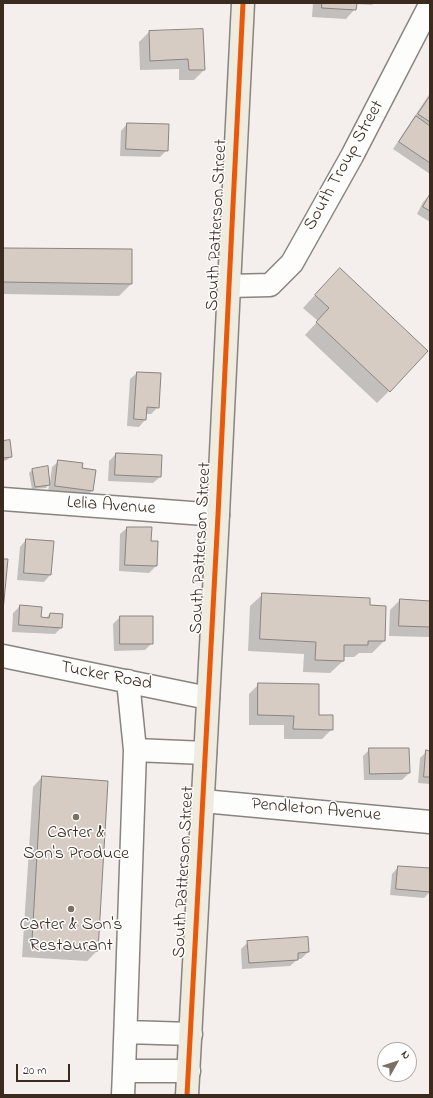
<!DOCTYPE html>
<html>
<head>
<meta charset="utf-8">
<style>
  body { margin:0 }
  #map { position:relative; width:433px; height:1098px; overflow:hidden; background:#f4efec; font-family:"Indie Flower",sans-serif }
  canvas { display:block }
  .frame { position:absolute; inset:0; border:4px solid #3b2a1e; pointer-events:none }
  .north { position:absolute; left:377px; top:1042px; width:40px; height:40px; box-sizing:border-box; background:#fff; border:1px solid #b1aaa5; border-radius:50%; rotate:51deg; font-size:11px; font-weight:700; line-height:16px; text-align:center; color:#3b2a1e }
  .north::after { content:''; display:block; margin:auto; width:14px; height:18px; background:#7c6f66; clip-path:polygon(50% 0,100% 100%,50% 72%,0 100%) }
  .scale { position:absolute; left:16px; top:1064px; width:54px; height:18px; box-sizing:border-box; border:2px solid #3b2a1e; border-top:0; padding-left:5px; font-size:12px; line-height:14px; white-space:nowrap; color:#3b2a1e; -webkit-text-stroke:3px #fff; paint-order:stroke }
</style>
</head>
<body>
<div id="map">
<canvas width="433" height="1098"></canvas>
<div class="frame"></div>
<div class="north">N</div>
<div class="scale">20 m</div>
</div>
<script>
const ctx = document.querySelector('canvas').getContext('2d');
ctx.lineJoin = 'round';
function fill(path, color) {
  ctx.fillStyle = color;
  ctx.fill(path, 'evenodd');
}
function strokePath(path, color, width, dash) {
  ctx.strokeStyle = color;
  ctx.lineWidth = width;
  ctx.lineCap = dash ? 'butt' : 'round';
  ctx.setLineDash(dash || []);
  ctx.stroke(path);
}
function label(font, color, halo, rows, align = 'center') {
  ctx.font = font + ' "Indie Flower",sans-serif';
  ctx.lineWidth = 3;
  ctx.setLineDash([]);
  ctx.textBaseline = 'middle';
  ctx.strokeStyle = halo;
  ctx.fillStyle = color;
  for (const [text, x, y, turn = 0] of rows) {
    ctx.save();
    ctx.translate(x, y);
    ctx.rotate((+turn || 0) * Math.PI / 180);
    ctx.textAlign = isNaN(turn) ? turn : align;
    if (halo) ctx.strokeText(text, 0, 0);
    ctx.fillText(text, 0, 0);
    ctx.restore();
  }
}
const shadow = new Path2D(`
  M313,3H374L372,5L356,4L355,9L346,19L312,17Z
  M149,32L204,70L194,80H179V69L140,70L139,42Z
  M430,93V174L393,149Z
  M127,124L167,150L160,157L120,156L121,131Z
  M430,195V222L417,214L423,202Z
  M3,249L131,284L119,296L3,294Z
  M328,281L389,391L377,403L305,335L318,321L303,308Z
  M137,373L158,407L151,414H146L145,420L139,427L127,426L130,379Z
  M3,442L11,457L7,460L3,461Z
  M116,454L160,477L153,483L108,481L109,461Z
  M59,461L81,469L92,491L85,498L48,493L49,484L46,488L32,489L29,473L32,470L50,483L52,467Z
  M127,528L150,542L156,566L149,573L119,571L120,534Z
  M26,540L50,575L44,582L17,580L20,547Z
  M263,594L369,606L385,607L384,641L372,653H359L354,657H343V661L330,673L303,672L304,654L248,651L250,606Z
  M400,600L430,602V637L389,636L390,610Z
  M20,606L40,618L45,619L50,614L61,628L55,634L12,632L13,613Z
  M120,617L152,643L145,650L114,651L113,624Z
  M259,684L318,716L332,729L322,739H284V725H249V694Z
  M370,749L409,773L402,780H364L363,756Z
  M427,751L430,752V784L418,783L420,758Z
  M42,777L97,951L87,961L22,957L33,787Z
  M398,867L430,869V892L424,898L390,895L392,874Z
  M248,942L308,952L301,959H298L290,966L242,969L241,949Z`);
const building = new Path2D(`
  M322,3H357L356,10L322,8Z
  M203,29L205,70H189L188,59L150,61L149,31Z
  M430,96V122L418,114Z
  M416,116L430,126V163L399,142Z
  M127,123L169,124L168,151L126,149Z
  M430,194V211L423,207Z
  M3,248L132,249V284L3,282Z
  M340,268L428,351L390,392L316,322L329,308L315,295Z
  M137,372L161,373L159,408L147,407L146,420L134,419Z
  M10,440L12,457L3,458V441Z
  M116,453L162,455L161,477L115,475Z
  M58,460L83,463L82,468L96,470L93,491L55,486Z
  M48,466L50,485L35,487L32,469Z
  M127,527H152L151,541H158L157,566L125,565Z
  M26,539L54,541L51,575L24,573Z
  M3,559H8L3,611Z
  M262,593L370,598V605L386,606L385,641H368V645H344V661L315,660L316,642L260,639Z
  M400,599L430,601V627L399,626Z
  M20,605L42,607L41,617L49,618L50,613L63,614L62,628L19,625Z
  M120,616H153V644H120Z
  M258,683L319,684V715H333V730L293,729L294,716L258,715Z
  M369,748H409L410,773L370,774Z
  M426,750L430,751V777H424Z
  M42,776L108,781L98,951L32,947Z
  M398,866L430,868V892L396,889Z
  M308,937L309,952L298,953V960L249,963L247,941Z`);
const minor = new Path2D(`
  M229,286L270,285L292,263L352,156L430,5
  M3,499L218,515
  M3,656L208,698
  M128,681L135,750
  M203,801L430,822
  M126,1032L191,1034
  M124,1071L135,750L205,753
  M123,1095L124,1071H189`);
const major = new Path2D(`
  M187,1095L218,515L229,286L243,3`);
const cycleway = new Path2D(`
  M187,1095L218,515L229,286L243,3`);
const markers = [
  [76,817,4,"#7c6f66"],
  [71,909,4,"#7c6f66"]
];
const streetNames = [
  ["South Troup Street",345,166,-61],
  ["South Patterson Street",218,225,-87],
  ["Lelia Avenue",111,507,4],
  ["South Patterson Street",202,548,-87],
  ["Tucker Road",106,677,11],
  ["Pendleton Avenue",316,811,5],
  ["South Patterson Street",185,872,-87]
];
const poiNames = [
  ["Carter &",76,834],
  ["Son's Produce",76,855],
  ["Carter & Son's",71,926],
  ["Restaurant",71,947]
];
fill(shadow, '#0003');
fill(building, '#d7ccc4');
strokePath(building, '#898480', 1);
strokePath(minor, '#898480', 25);
strokePath(major, '#898480', 25);
strokePath(minor, '#fdfdfc', 22);
strokePath(major, '#efebde', 22);
strokePath(cycleway, '#e8590c', 5);
for (const [x, y, r, color] of markers) {
  const dot = new Path2D();
  dot.arc(x, y, r, 0, 2 * Math.PI);
  ctx.fillStyle = color;
  ctx.fill(dot);
  strokePath(dot, '#fff', 1.5);
}
label('18px', '#3b2a1e', '#fff', streetNames);
label('18px', '#3b2a1e', '#fff', poiNames);
</script>
</body>
</html>
